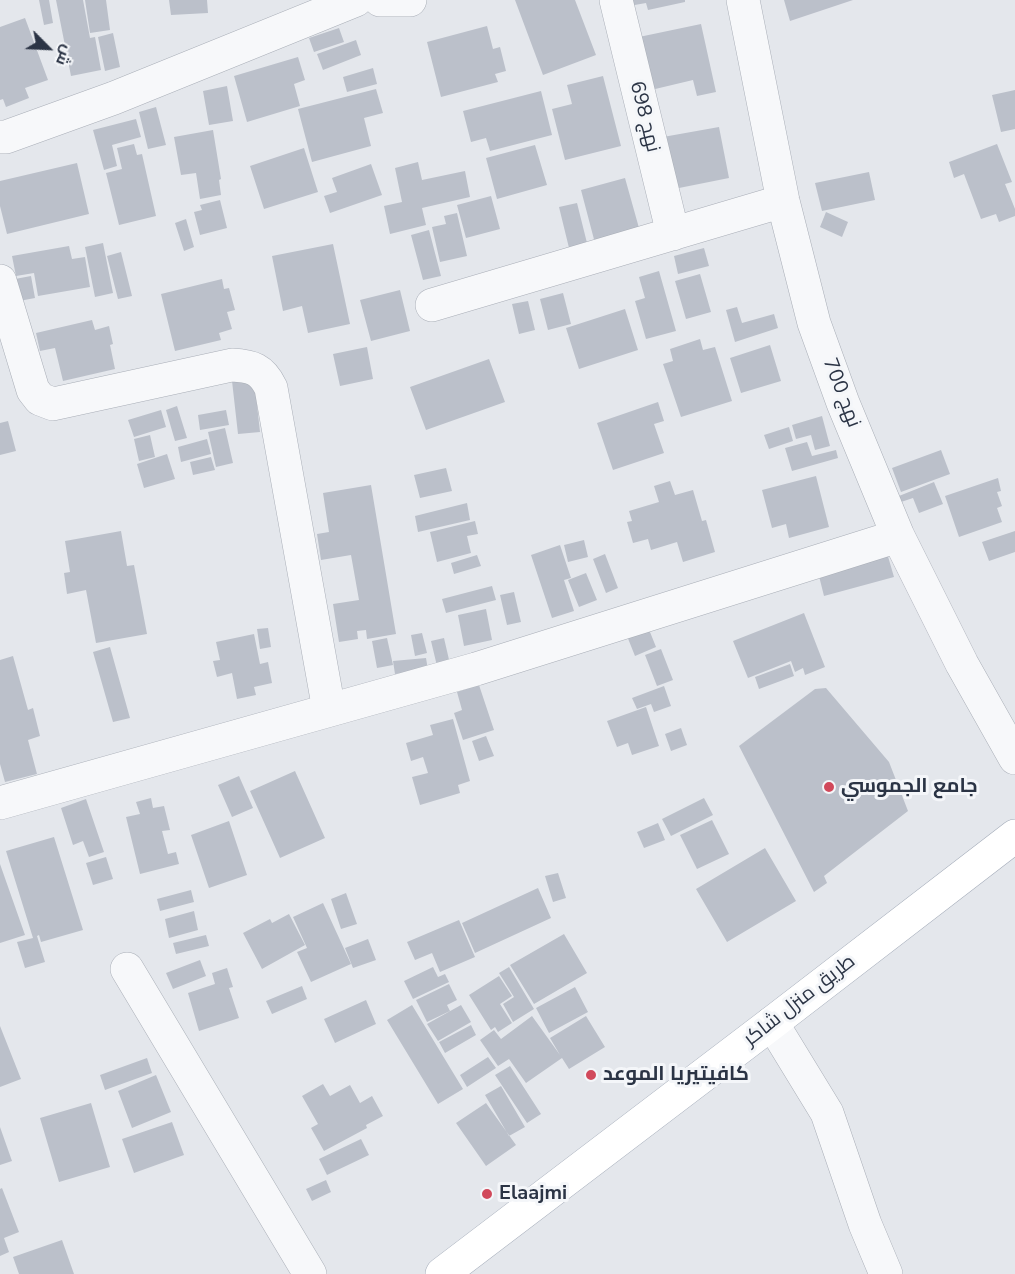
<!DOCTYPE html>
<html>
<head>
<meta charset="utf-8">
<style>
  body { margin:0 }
  #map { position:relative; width:1015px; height:1274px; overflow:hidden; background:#e4e7ec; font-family:"Nunito Sans",Cairo,sans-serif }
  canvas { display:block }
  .north { position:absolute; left:18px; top:18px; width:60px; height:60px; -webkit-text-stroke:4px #f4f6f9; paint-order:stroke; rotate:114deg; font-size:16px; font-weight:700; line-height:24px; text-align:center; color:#2b3445 }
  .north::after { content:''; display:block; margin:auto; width:21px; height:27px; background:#2b3445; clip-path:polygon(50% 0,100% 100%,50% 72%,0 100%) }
</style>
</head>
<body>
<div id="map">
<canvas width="1015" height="1274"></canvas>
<div class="north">ش</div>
</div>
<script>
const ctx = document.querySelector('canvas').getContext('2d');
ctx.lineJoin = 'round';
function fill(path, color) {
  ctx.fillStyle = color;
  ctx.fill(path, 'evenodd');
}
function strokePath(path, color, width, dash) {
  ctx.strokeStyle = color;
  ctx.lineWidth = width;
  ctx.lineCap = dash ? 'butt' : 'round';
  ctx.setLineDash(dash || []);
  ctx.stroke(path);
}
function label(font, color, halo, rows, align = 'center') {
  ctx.font = font + ' "Nunito Sans",Cairo,sans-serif';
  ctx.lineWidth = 6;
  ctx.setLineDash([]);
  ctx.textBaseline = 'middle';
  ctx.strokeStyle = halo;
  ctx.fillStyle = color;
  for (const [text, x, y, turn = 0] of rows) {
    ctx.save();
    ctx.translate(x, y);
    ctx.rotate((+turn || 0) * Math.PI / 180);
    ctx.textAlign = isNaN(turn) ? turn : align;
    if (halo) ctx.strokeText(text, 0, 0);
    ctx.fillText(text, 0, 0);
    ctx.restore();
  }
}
const building = new Path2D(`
  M39,0H49L53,23L44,25Z
  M56,0H83L90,38L95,37L101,70L71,76Z
  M85,0H106L110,30L90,33Z
  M169,0H207L208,13L171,15Z
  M515,0H575L596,55L543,75Z
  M627,0H685V2L648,10L646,3L629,6Z
  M784,0H853L790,21Z
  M25,18L48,80L25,88L29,98L6,107L3,99L0,100V27Z
  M701,24L716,92L697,96L693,80L651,90L639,37Z
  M487,26L493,49L500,47L506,71L495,74L498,82L441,97L427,42Z
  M339,28L344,42L314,52L309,38Z
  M113,33L120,67L105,71L98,37Z
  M356,40L361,55L323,70L317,54Z
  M298,57L305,80L294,84L300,106L247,122L234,76Z
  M373,68L377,84L347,92L343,77Z
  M603,76L621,146L565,160L552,109L572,104L567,85Z
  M227,86L233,121L209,125L203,91Z
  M376,89L383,113L364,118L371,146L312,162L298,109Z
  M1015,90V129L1001,132L992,95Z
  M541,91L552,135L490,151L486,138L471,142L463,111Z
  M156,107L166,145L148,149L139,112Z
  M136,119L141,137L112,145L117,166L104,170L93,130Z
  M719,127L729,178L674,189L663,137Z
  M213,130L221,179L219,180L221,195L200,199L196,173L181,175L174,137Z
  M134,144L137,155L142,154L156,216L119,225L106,173L122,169L117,148Z
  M997,144L1012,182L1005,184L1015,209V216L999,222L996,214L981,219L964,174L954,178L949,162Z
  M535,145L547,185L497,199L486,158Z
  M304,148L318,192L264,209L250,166Z
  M418,162L422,180L465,171L470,197L422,208L426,225L390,234L384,206L402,202L395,168Z
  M77,163L89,214L7,234L0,206V181Z
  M371,164L382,195L330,213L324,196L337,192L332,178Z
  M869,172L875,200L822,211L815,183Z
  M625,178L639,228L596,247L581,190Z
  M491,196L500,229L466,238L457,205Z
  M220,200L227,228L200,235L194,212L202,210L200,205Z
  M577,203L588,247L570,252L559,207Z
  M826,212L848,222L842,237L820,227Z
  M457,213L467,256L440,262L432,227L446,224L444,216Z
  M186,219L194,247L184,251L175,223Z
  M429,230L441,276L423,280L411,235Z
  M103,243L113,293L95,297L85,247Z
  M333,244L350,324L308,333L302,306L283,311L272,256Z
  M69,246L72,259L85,257L90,287L38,296L34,273L16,276L12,256Z
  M704,248L709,266L678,274L674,256Z
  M121,252L132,296L118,299L107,256Z
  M659,271L676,331L646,339L635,301L645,298L639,277Z
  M700,274L711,312L686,319L675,281Z
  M31,276L35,298L19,301L15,279Z
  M222,279L224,289L229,288L235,310L227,312L232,329L219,333L221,340L175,351L161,294Z
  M400,290L410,331L371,341L360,300Z
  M563,293L571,324L548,330L540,299Z
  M528,301L535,330L519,334L512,304Z
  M737,307L742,323L774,314L778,328L735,342L726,310Z
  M625,309L638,350L579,369L566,328Z
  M92,320L95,330L109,326L113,344L110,345L115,369L63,381L55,348L40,351L36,333Z
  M700,339L703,350L715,347L732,401L681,417L663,364L673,361L670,349Z
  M770,345L781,381L741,393L730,358Z
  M367,347L373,379L340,386L333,354Z
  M489,359L505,402L426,430L410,387Z
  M254,378L260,432L238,434L232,381Z
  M658,402L664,421L654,424L664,453L613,470L597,423Z
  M177,406L187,438L175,441L166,410Z
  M161,410L166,427L134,437L128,420Z
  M226,410L229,425L200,430L198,415Z
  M822,416L830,446L815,450L811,435L796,439L792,425Z
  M8,421L16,451L0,455V423Z
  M789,427L793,441L769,449L764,435Z
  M225,428L233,463L216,467L208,432Z
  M150,435L155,457L139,461L134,439Z
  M207,439L211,454L181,462L178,447Z
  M807,442L812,456L836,450L838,458L792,471L785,448Z
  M941,450L950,474L901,492L892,468Z
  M167,454L175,479L144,488L137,464Z
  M211,457L215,470L193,475L190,462Z
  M446,468L452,491L420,498L414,475Z
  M816,476L829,527L789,538L786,524L772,528L762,490Z
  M998,478L1001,491L997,492L1002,506L997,508L1002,522L959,537L945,496Z
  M670,481L675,495L693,490L702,521L706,520L715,552L683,562L677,542L651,550L648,539L633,543L627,522L632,521L629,511L659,502L654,486Z
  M934,482L943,504L919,513L913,498L901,502L899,496Z
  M371,485L396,634L367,639L366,630L357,631L358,639L339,642L333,604L359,600L351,555L321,560L317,534L329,532L323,493Z
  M467,503L470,520L418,532L415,516Z
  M475,521L478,534L467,536L471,553L437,562L430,532Z
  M121,531L127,566L134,565L147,634L96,643L86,590L67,594L64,573L70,572L65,541Z
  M1015,531V552L989,561L982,542Z
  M584,540L588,557L568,562L564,545Z
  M560,545L571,578L564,580L574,611L552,618L531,555Z
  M887,553L894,577L824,596L818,572Z
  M605,554L618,588L606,593L593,559Z
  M477,555L481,566L454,574L451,563Z
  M586,573L597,600L579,607L568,580Z
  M492,586L496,600L446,613L442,599Z
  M514,592L521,622L507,625L500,595Z
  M486,609L492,640L464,646L458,615Z
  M804,613L825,667L805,675L803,668L795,672L791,661L748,678L733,641Z
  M648,627L656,647L635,656L627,636Z
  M268,628L271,647L260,649L257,629Z
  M422,633L427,653L415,656L411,635Z
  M254,634L260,664L268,662L272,683L254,687L256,695L237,699L232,673L217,677L213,661L220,660L216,642Z
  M387,638L393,665L377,668L372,641Z
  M444,638L450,664L437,666L431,641Z
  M110,647L130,718L113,722L93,652Z
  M661,649L673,680L657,686L645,655Z
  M13,656L28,710L33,708L40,736L28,740L37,774L5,782L0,764V660Z
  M426,658L428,670L395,674L393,661Z
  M790,664L794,676L759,689L755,677Z
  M479,685L494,730L463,740L454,713L462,710L457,692Z
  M664,686L671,706L654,712L651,704L637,709L632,698Z
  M826,688L889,762L908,811L824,876L827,883L814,892L739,746L815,689Z
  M646,707L659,746L632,755L628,743L617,747L607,721Z
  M453,719L470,781L458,785L460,793L420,805L412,777L428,773L423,757L411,761L406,743L433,735L430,725Z
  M681,728L687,745L671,751L665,734Z
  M486,736L494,756L479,761L472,741Z
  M295,771L325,838L280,858L250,791Z
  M239,776L253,808L232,817L218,785Z
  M151,798L153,808L164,806L170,830L162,831L168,854L176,852L179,864L140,874L126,817L140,814L136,802Z
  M704,798L713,815L671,836L662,819Z
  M86,799L104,852L89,857L83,841L73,845L61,808Z
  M712,820L729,854L697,869L680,835Z
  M229,821L247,875L209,888L191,835Z
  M658,823L665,840L644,848L637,832Z
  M54,837L83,930L41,942L39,935L37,936L45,962L25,968L17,942L33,938L6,851Z
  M765,848L796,901L727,942L696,889Z
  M106,857L113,879L93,885L86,863Z
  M0,864L25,935L0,943Z
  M558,873L566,898L553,902L545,876Z
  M538,888L551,918L475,953L462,923Z
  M191,890L194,902L160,911L157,899Z
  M346,893L357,924L341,929L331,899Z
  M323,903L351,964L311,982L297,952L307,948L293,917Z
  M194,911L198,930L169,938L165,919Z
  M289,914L305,945L262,969L243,933L270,919L272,923Z
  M459,920L475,957L440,972L432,953L415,960L407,942Z
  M564,934L587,973L534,1004L510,965Z
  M206,935L209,946L176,954L173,943Z
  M368,939L376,960L353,968L345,948Z
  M200,960L206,976L173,989L166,973Z
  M433,967L438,977L445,974L449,982L413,999L404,981Z
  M509,967L534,1009L513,1022L503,1004L514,997L499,973Z
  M227,968L233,987L229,988L239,1018L199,1031L188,993L215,984L212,973Z
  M499,976L512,996L500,1004L512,1023L498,1032L495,1027L491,1030L469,995Z
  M449,984L457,1000L447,1005L450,1011L427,1022L416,1000Z
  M302,986L307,999L272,1014L266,1001Z
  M575,987L588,1012L549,1033L536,1008Z
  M366,1000L376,1024L335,1043L324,1019Z
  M412,1005L463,1089L438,1104L387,1020Z
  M461,1005L471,1022L438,1041L427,1024Z
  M532,1016L560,1055L550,1038L586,1016L605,1047L569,1069L562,1058L526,1083L509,1059L498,1066L480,1040L494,1030L501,1039Z
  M471,1025L476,1035L445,1053L439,1042Z
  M0,1026L21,1079L0,1087Z
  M488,1057L496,1068L467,1087L460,1075Z
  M147,1058L152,1073L105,1090L100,1075Z
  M510,1066L541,1114L527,1123L495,1075Z
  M156,1075L171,1112L132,1128L118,1091Z
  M323,1084L330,1096L350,1085L360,1103L372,1096L383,1116L366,1125L367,1128L324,1151L311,1128L318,1124L302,1096Z
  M501,1086L525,1127L509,1136L485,1095Z
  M91,1103L110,1167L59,1182L40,1118Z
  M486,1103L516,1145L486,1166L456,1123Z
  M172,1122L184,1155L134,1173L122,1139Z
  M0,1127L12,1161L0,1165Z
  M361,1139L369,1155L327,1175L319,1159Z
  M326,1180L331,1192L312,1201L306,1189Z
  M2,1188L19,1232L4,1238L9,1252L0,1256V1189Z
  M62,1240L74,1274H19L13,1257Z`);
const minor = new Path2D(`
  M380,0H410
  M616,0L673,234
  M743,0L783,201L814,323L843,403L898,536L962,664L1015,758
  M0,137H6L114,98L356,0
  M0,281L33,390L40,399L53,404L232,365C252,366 262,369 271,388L329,710
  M432,305L783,201
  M0,803L476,669L898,536
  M127,969L310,1274
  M772,1023L827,1113L865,1224L886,1274`);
const primary = new Path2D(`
  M442,1274L772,1023L1015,836`);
const markers = [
  [829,787,6,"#d1495b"],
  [591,1075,6,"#d1495b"],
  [487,1194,6,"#d1495b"]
];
const streetNames = [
  ["نهج 698",644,117,76],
  ["نهج 700",841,393,69],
  ["طريق منزل شاكر",800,1001,-38]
];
const poiNames = [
  ["جامع الجموسي",841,787],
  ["كافيتيريا الموعد",603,1075],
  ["Elaajmi",499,1194]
];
fill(building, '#bbc0ca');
strokePath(minor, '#a9aeb7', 34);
strokePath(primary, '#a3abb8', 34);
strokePath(minor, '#f7f8fa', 33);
strokePath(primary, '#fff', 33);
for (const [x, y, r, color] of markers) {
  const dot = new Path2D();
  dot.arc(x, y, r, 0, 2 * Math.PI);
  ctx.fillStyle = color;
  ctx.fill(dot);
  strokePath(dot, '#f4f6f9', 2);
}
label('20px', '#2b3445', '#f4f6f9', streetNames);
label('bold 20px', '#2b3445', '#f4f6f9', poiNames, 'left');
</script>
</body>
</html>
